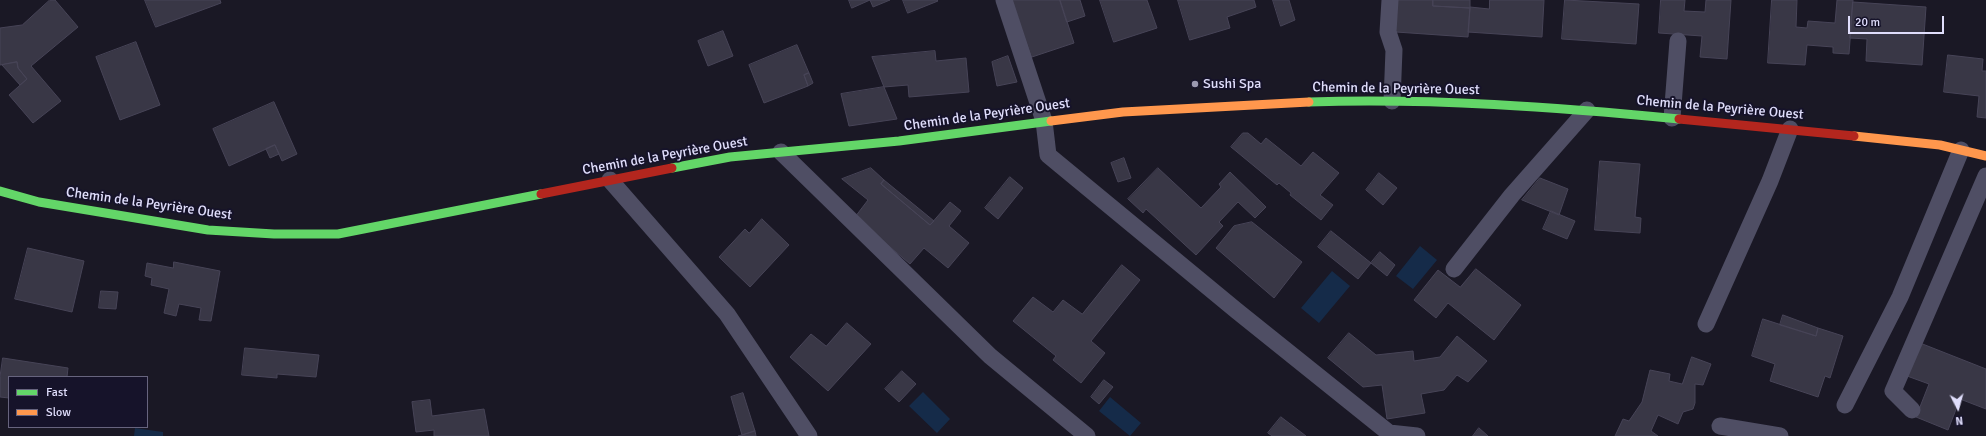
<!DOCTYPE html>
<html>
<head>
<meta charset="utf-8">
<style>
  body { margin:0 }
  #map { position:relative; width:1986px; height:436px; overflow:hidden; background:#1a1825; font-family:Signika,sans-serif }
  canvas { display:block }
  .legend { position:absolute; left:8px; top:376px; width:140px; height:52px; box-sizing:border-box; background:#16132a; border:1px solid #67647e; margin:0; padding:5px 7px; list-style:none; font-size:12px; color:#e0defc }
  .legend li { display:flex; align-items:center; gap:8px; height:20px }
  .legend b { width:20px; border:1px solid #67647e }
  .north { position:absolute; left:1938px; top:388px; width:40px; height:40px; -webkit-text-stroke:3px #16132a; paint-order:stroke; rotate:174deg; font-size:11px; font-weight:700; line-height:16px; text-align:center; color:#e0defc }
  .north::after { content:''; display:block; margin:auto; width:14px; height:18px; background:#e0defc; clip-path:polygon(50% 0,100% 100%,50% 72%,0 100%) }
  .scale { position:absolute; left:1848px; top:16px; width:96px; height:18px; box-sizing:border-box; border:2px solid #e0defc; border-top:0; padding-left:5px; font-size:12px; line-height:14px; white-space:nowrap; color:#e0defc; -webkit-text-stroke:3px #16132a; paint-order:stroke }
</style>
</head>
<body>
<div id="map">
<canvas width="1986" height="436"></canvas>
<ul class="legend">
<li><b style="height:5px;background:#63d668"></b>Fast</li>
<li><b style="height:5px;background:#ff974d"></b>Slow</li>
</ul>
<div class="north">N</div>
<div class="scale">20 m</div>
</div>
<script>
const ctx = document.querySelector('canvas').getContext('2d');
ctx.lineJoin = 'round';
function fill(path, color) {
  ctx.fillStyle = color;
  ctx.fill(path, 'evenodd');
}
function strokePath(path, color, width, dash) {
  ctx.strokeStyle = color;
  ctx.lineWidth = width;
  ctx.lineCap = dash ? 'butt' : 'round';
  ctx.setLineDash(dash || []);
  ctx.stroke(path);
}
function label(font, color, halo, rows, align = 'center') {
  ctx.font = font + ' Signika,sans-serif';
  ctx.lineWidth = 4;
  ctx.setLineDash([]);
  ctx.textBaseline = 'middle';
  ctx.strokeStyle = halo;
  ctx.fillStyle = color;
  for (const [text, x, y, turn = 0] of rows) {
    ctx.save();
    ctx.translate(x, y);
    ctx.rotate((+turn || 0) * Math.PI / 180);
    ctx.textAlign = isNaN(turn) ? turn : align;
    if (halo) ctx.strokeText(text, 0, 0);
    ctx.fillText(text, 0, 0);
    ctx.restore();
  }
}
const water = new Path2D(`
  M1420,246L1437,260L1413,289L1396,276Z
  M1332,271L1350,286L1319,323L1301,308Z
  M923,392L950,419L937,433L909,406Z
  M1110,397L1141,423L1130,436L1099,411Z
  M135,428L163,432V436H134Z`);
const building = new Path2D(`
  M50,0H55L78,27L31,66L61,101L33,123L9,95L27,79L18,68L17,62L0,65V28L22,25Z
  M145,0H220L221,3L156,27Z
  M849,0H890L873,7L870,0L852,8Z
  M903,0H937L938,1L908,13Z
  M1012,0H1060L1074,43L1032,57Z
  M1060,0H1080L1085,16L1067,22Z
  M1100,0H1147L1157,28L1114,42Z
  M1178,0H1254L1256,7L1227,17L1230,28L1190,40Z
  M1273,0H1289L1295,20L1281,26Z
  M1398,0H1433V6L1470,8L1468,37L1396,32Z
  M1433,0H1470V8L1433,6Z
  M1490,0H1544L1542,37L1468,32L1470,7L1489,9Z
  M1565,0L1639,4L1636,44L1562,39Z
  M1661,0H1685L1684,11L1705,12L1706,0H1731L1727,59L1700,57L1702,36L1659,33Z
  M1772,0H1797L1796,27L1807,28L1808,21L1835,23L1837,0H1853L1849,54L1833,53V47L1807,45L1805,65L1768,63Z
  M1853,2L1926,7L1922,65L1866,61L1867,39L1850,38Z
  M723,31L733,56L708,66L698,41Z
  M136,42L160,105L120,120L96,57Z
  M797,45L809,73L804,75L808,86L764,103L749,65Z
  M935,51L936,61L966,58L969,92L909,97L908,85L884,87L872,57Z
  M1948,55L1983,59L1982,71H1986V118L1977,117L1979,96L1944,92Z
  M1008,56L1017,82L997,86L992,62Z
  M17,62L18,68L27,79L20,85L2,65Z
  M809,73L813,83L808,86L804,75Z
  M884,87L897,119L849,126L841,94Z
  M274,102L297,154L282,161L275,145L229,166L213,129Z
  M1243,133H1248L1261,144L1266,138L1301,166L1313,152L1339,173L1320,195L1333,205L1321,220L1290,195L1291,193L1279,183L1277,185L1231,147Z
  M275,145L279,154L270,158L266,149Z
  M1124,158L1131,178L1118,182L1111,163Z
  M1600,161L1640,164L1635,217L1641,218L1640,233L1595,230Z
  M871,168L884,180L881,184L930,225L950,202L961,211L949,226L969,243L948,268L924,248L910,264L855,217L868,200L842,179Z
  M1158,168L1201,208L1221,187L1219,184L1230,172L1266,207L1255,218L1238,202L1219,222L1223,226L1196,255L1146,209L1143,213L1128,199Z
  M1379,173L1397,188L1383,205L1366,190Z
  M1010,177L1023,188L998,219L985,208Z
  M1540,178L1568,189L1559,215L1522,200Z
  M884,180L934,221L930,225L881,184Z
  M1551,211L1575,221L1567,239L1543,229Z
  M762,219L789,245L750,287L719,257L745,229L749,233Z
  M1252,222L1302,262L1274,298L1216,248L1234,226Z
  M1331,231L1371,263L1358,279L1318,247Z
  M28,248L84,261L72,312L15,299Z
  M1380,252L1395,265L1387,276L1371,263Z
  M174,262L220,271L211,321L199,320L201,308L179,304L176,316L164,313L169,289L151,285L152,278L145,276L147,263L173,268Z
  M1122,265L1140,280L1091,341L1105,353L1081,383L1053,360L1056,356L1013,321L1033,297L1053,312L1063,300L1082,314Z
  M1476,269L1521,305L1494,340L1448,303L1436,318L1414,300L1438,270L1460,287Z
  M101,291L118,292L116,309L99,308Z
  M1783,315L1818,328L1816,336L1780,325Z
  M1763,319L1816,336L1818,328L1843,336L1830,378L1825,376L1818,397L1770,381L1775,364L1752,356Z
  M847,323L871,344L828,391L790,357L811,334L826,346Z
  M1349,333L1376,355L1413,351L1414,361L1440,357L1457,336L1487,361L1468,382L1457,375L1444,390L1421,394L1425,413L1387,419L1382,385L1363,387L1328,358Z
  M1920,343L1986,369V409L1960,399L1948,430L1916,417L1929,384L1907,376Z
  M245,348L319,355L316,377L277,374V378L242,375Z
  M1692,357L1711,364L1703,385L1695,384V403L1693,409L1683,412L1678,424L1658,415L1651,431L1658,436H1615L1623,419L1629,421L1642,402L1650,370L1670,374L1669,381L1682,384Z
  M3,358L68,368L67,377H9V398L0,397V377Z
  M902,371L916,384L899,402L885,389Z
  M1104,380L1113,387L1099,404L1091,397Z
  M743,393L755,431L742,435L731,397Z
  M430,400L432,416L484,409L489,436H434V430L416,432L412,402Z
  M1281,417L1306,436H1272L1268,433Z
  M1479,428L1488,436H1473Z
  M755,431L756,436H738L742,435Z`);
const lane = new Path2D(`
  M1004,0L1044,121L1048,155L1237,311L1389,433L1417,436
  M1390,0L1388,32L1394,50L1392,101
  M1672,118L1678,41
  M781,152L990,356L1087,436
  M610,180L727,314L809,436
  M1454,269L1512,195L1587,110
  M1706,324L1770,181L1790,129
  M1845,405L1900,297L1961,150
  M1912,410L1893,391L1986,176
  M1720,426L1780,436`);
const fast = new Path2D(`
  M1309,102C1432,98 1556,107 1679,119
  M672,168L730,157L899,141L1051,121
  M0,191L39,202L208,230L274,234H338L541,194`);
const slow = new Path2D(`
  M1051,121L1123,112L1309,102
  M1854,136L1940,145L1986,156`);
const jam = new Path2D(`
  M1679,119L1854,136
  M541,194L672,168`);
const markers = [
  [1195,84,4,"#9b99b1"]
];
const poiNames = [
  ["Sushi Spa",1203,84]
];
const streetNames = [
  ["Chemin de la Peyrière Ouest",1396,89,1],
  ["Chemin de la Peyrière Ouest",1720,108,5],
  ["Chemin de la Peyrière Ouest",987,115,-8],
  ["Chemin de la Peyrière Ouest",665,156,-10],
  ["Chemin de la Peyrière Ouest",149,204,8]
];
fill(water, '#152b49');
fill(building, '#393746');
strokePath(building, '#474457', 1);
strokePath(lane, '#4f4e64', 17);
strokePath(fast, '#63d668', 9);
strokePath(slow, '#ff974d', 9);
strokePath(jam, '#b3261e', 9);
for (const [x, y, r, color] of markers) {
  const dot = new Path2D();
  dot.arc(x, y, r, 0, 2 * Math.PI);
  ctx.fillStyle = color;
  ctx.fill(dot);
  strokePath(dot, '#16132a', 1.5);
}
label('14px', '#e0defc', '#16132a', poiNames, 'left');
label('14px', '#e0defc', '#16132a', streetNames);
</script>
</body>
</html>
